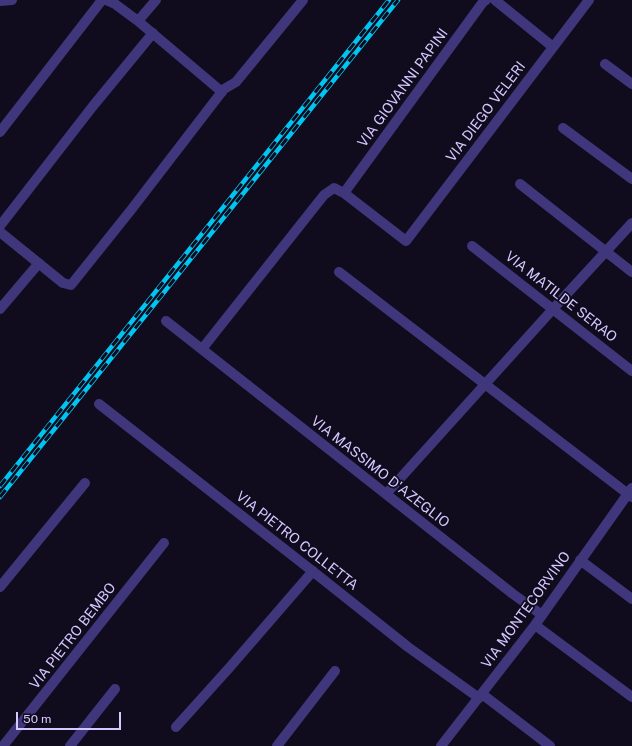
<!DOCTYPE html>
<html>
<head>
<meta charset="utf-8">
<style>
  body { margin:0 }
  #map { position:relative; width:632px; height:746px; overflow:hidden; background:#100c1d; font-family:"Public Sans",sans-serif }
  canvas { display:block }
  .scale { position:absolute; left:16px; top:712px; width:105px; height:18px; box-sizing:border-box; border:2px solid #d3c8ff; border-top:0; padding-left:5px; font-size:12px; line-height:14px; white-space:nowrap; color:#d3c8ff; -webkit-text-stroke:3px #100c1d; paint-order:stroke }
</style>
</head>
<body>
<div id="map">
<canvas width="632" height="746"></canvas>
<div class="scale">50 m</div>
</div>
<script>
const ctx = document.querySelector('canvas').getContext('2d');
ctx.lineJoin = 'round';
function strokePath(path, color, width, dash) {
  ctx.strokeStyle = color;
  ctx.lineWidth = width;
  ctx.lineCap = dash ? 'butt' : 'round';
  ctx.setLineDash(dash || []);
  ctx.stroke(path);
}
function label(font, color, halo, rows, align = 'center') {
  ctx.font = font + ' "Public Sans",sans-serif';
  ctx.lineWidth = 3.5;
  ctx.setLineDash([]);
  ctx.textBaseline = 'middle';
  ctx.strokeStyle = halo;
  ctx.fillStyle = color;
  for (const [text, x, y, turn = 0] of rows) {
    ctx.save();
    ctx.translate(x, y);
    ctx.rotate((+turn || 0) * Math.PI / 180);
    ctx.textAlign = isNaN(turn) ? turn : align;
    if (halo) ctx.strokeText(text, 0, 0);
    ctx.fillText(text, 0, 0);
    ctx.restore();
  }
}
const minor = new Path2D(`
  M106,0L115,4L138,21L222,92
  M495,0L553,47
  M0,1L12,0
  M138,21L156,0
  M605,64L632,84
  M563,128L632,179
  M0,132L102,0
  M520,184L632,272
  M344,193L483,2L486,0
  M0,226L93,106L153,33
  M0,232L63,283L71,285L131,210L224,89L236,82L303,0
  M472,246L632,371
  M339,272L632,497
  M0,309L39,263
  M166,321L513,594L542,615
  M202,349L324,195L334,188L344,193L406,241L589,0
  M99,404L320,577L408,647L479,698
  M386,494L553,309L632,223
  M580,560L632,599
  M0,587L85,483
  M535,625L632,697
  M482,694L550,746
  M176,727L230,667L313,571
  M3,746L164,543
  M70,746L115,689
  M277,746L335,671
  M441,746L535,625L632,488`);
const rail = new Path2D(`
  M0,486L389,0
  M0,497L398,0`);
const streetNames = [
  ["VIA GIOVANNI PAPINI",403,88,-54],
  ["VIA DIEGO VELERI",486,112,-53],
  ["VIA MATILDE SERAO",561,297,38],
  ["VIA MASSIMO D'AZEGLIO",380,472,38],
  ["VIA PIETRO COLLETTA",297,541,38],
  ["VIA MONTECORVINO",526,610,-54],
  ["VIA PIETRO BEMBO",73,636,-52]
];
strokePath(minor, '#3f367c', 10);
strokePath(rail, '#00c5f3', 4.5);
strokePath(rail, '#100c1d', 3, [9]);
label('14px', '#d3c8ff', '#100c1d', streetNames);
</script>
</body>
</html>
